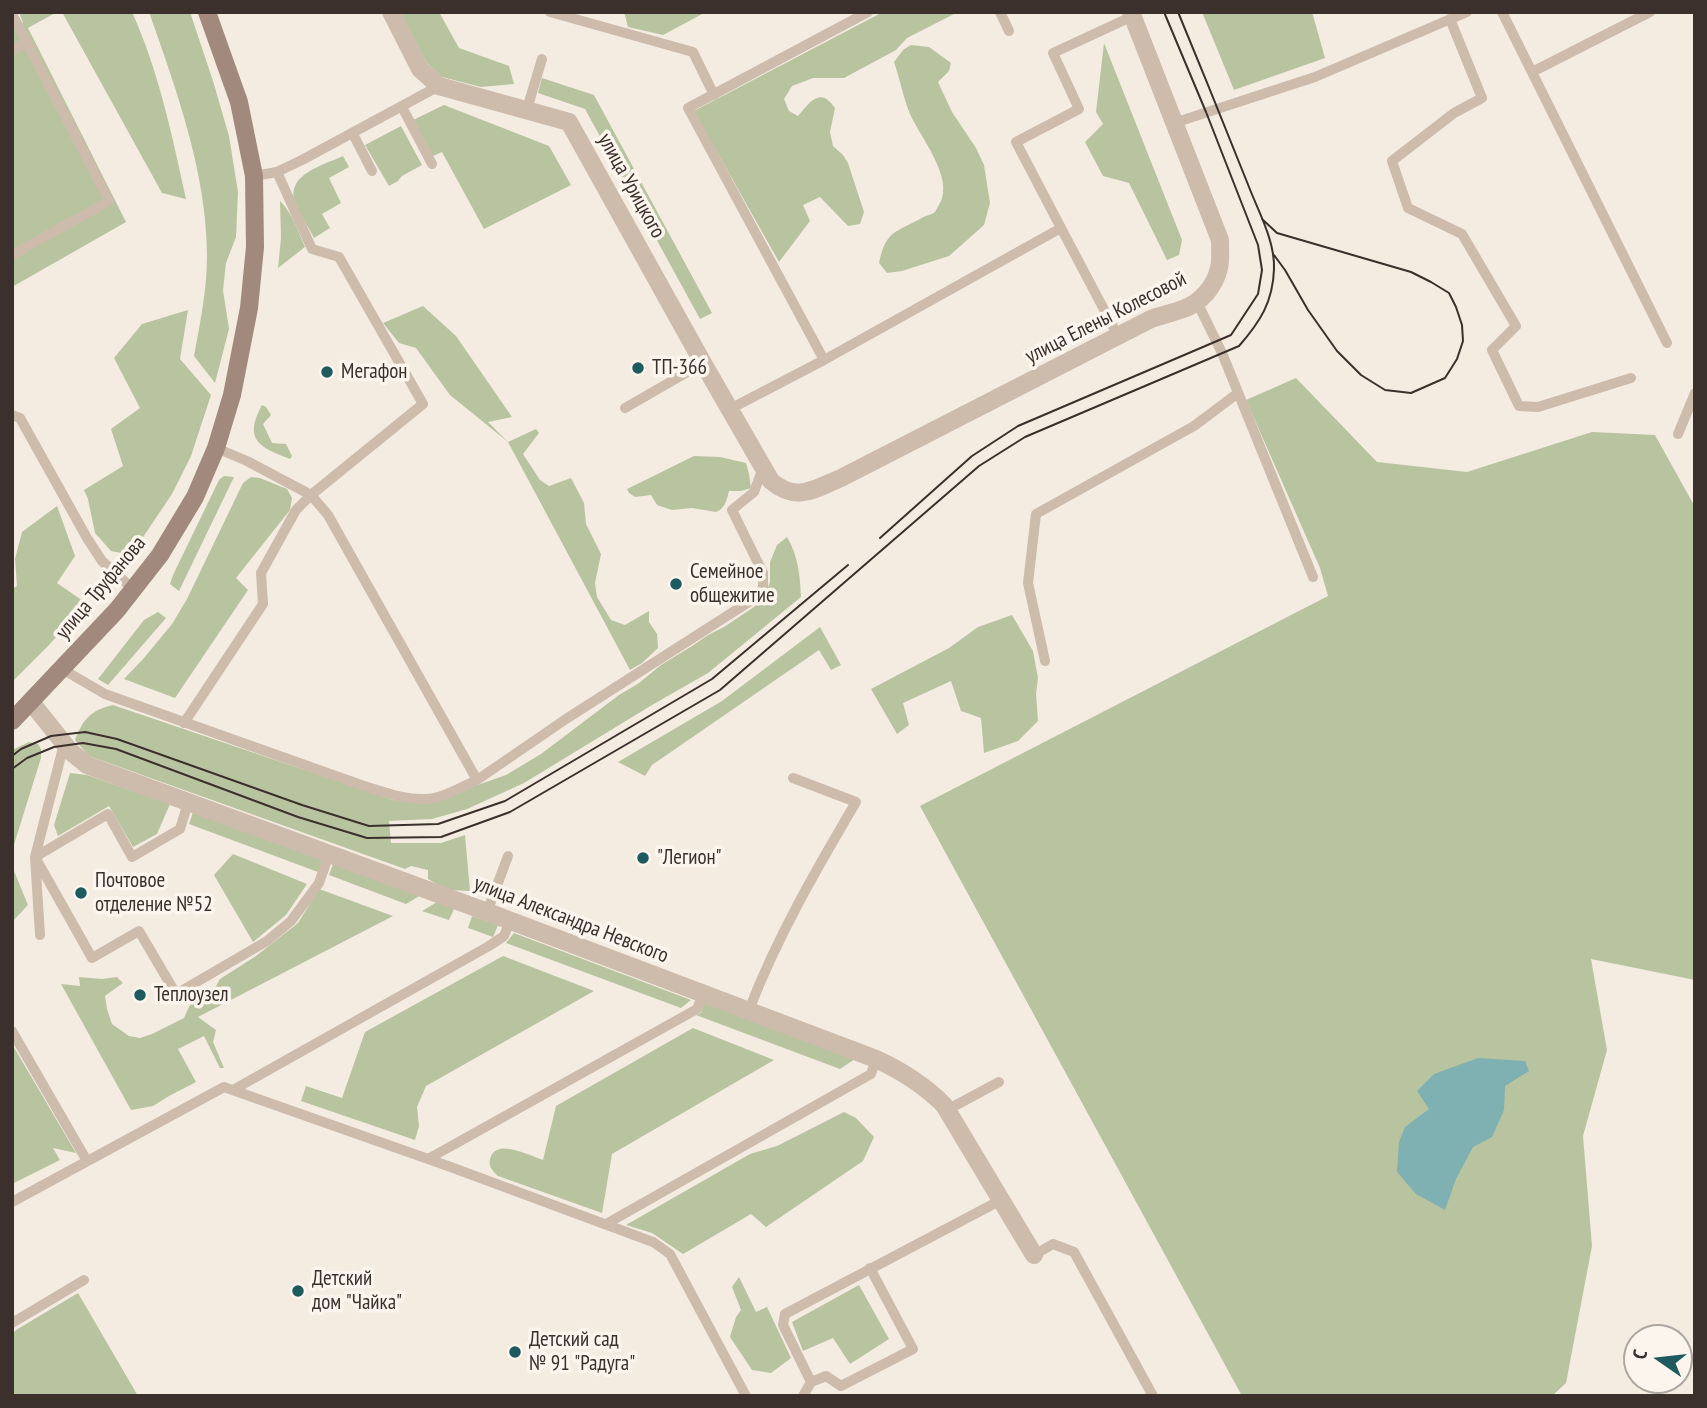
<!DOCTYPE html>
<html>
<head>
<meta charset="utf-8">
<style>
  body { margin:0 }
  #map { position:relative; width:1707px; height:1408px; overflow:hidden; background:#f4ebe1; font-family:"PT Sans Narrow",sans-serif }
  canvas { display:block }
  .frame { position:absolute; inset:0; border:14px solid #3b302b; pointer-events:none }
  .north { position:absolute; left:1623px; top:1324px; width:70px; height:70px; box-sizing:border-box; background:#fbf5ee; border:2px solid #aea6a0; border-radius:50%; rotate:284deg; font-size:19px; font-weight:700; line-height:28px; text-align:center; color:#3b302b }
  .north::after { content:''; display:block; margin:auto; width:24px; height:32px; background:#1f5a5e; clip-path:polygon(50% 0,100% 100%,50% 72%,0 100%) }
</style>
</head>
<body>
<div id="map">
<canvas width="1707" height="1408"></canvas>
<div class="frame"></div>
<div class="north">С</div>
</div>
<script>
const ctx = document.querySelector('canvas').getContext('2d');
ctx.lineJoin = 'round';
function fill(path, color) {
  ctx.fillStyle = color;
  ctx.fill(path, 'evenodd');
}
function strokePath(path, color, width, dash) {
  ctx.strokeStyle = color;
  ctx.lineWidth = width;
  ctx.lineCap = dash ? 'butt' : 'round';
  ctx.setLineDash(dash || []);
  ctx.stroke(path);
}
function label(font, color, halo, rows, align = 'center') {
  ctx.font = font + ' "PT Sans Narrow",sans-serif';
  ctx.lineWidth = 7;
  ctx.setLineDash([]);
  ctx.textBaseline = 'middle';
  ctx.strokeStyle = halo;
  ctx.fillStyle = color;
  for (const [text, x, y, turn = 0] of rows) {
    ctx.save();
    ctx.translate(x, y);
    ctx.rotate((+turn || 0) * Math.PI / 180);
    ctx.textAlign = isNaN(turn) ? turn : align;
    if (halo) ctx.strokeText(text, 0, 0);
    ctx.fillText(text, 0, 0);
    ctx.restore();
  }
}
const green = new Path2D(`
  M19,12H57L28,28L126,222L12,287V27L23,23Z
  M62,12H132C159,72 172,135 186,199L162,193Z
  M149,12H190L213,81L229,136L238,192L236,237L226,263L223,290L229,329L215,383L194,356C200,323 207,290 207,256C207,173 176,89 149,12Z
  M400,12H439L459,48L509,66L514,84L481,87L442,77L427,63Z
  M624,12H706L663,35L628,27Z
  M883,12H958L907,38L896,50L844,78H813L792,86L784,99L789,111L798,116C810,102 820,86 835,108L830,132L833,146L843,155L848,163L864,212L860,224L848,226L820,197L803,205L810,221L779,262L694,111Z
  M1202,12H1312L1325,58L1234,90Z
  M1104,43L1182,240L1179,255L1167,260L1129,183L1103,176L1085,142L1103,124L1096,112Z
  M911,45L929,47L951,63L949,71L938,82L952,112L976,148L984,165L990,203L984,225L949,256L902,271L887,273L879,263C886,231 894,233 920,219C924,216 931,215 935,212C936,211 939,204 940,203C954,177 920,137 910,114C903,97 900,79 894,62L903,50Z
  M542,78L594,95L712,313L700,319L585,109L538,93Z
  M444,105L549,146L571,185L484,229L442,152L433,156L413,120Z
  M401,126L422,165L402,176L398,181L389,186L365,145Z
  M343,156L349,167L329,178L341,203L322,214L330,228L314,238C308,226 299,214 295,202C286,174 324,165 343,156Z
  M280,201C293,214 298,231 305,247L278,268L281,238Z
  M423,306L456,336L512,417L488,422L508,442L536,429L539,433L523,454L540,480L549,486L571,478L584,503L586,524L601,554L595,583L597,597L611,620L625,625L649,611V622L657,634L658,648L642,663L630,670L508,442L450,395L416,348L399,343L383,323Z
  M188,310L180,359L211,395L191,456L172,494L131,555L111,551L95,533L88,499L84,490L123,466L111,429L140,408L114,358L142,324Z
  M1296,378L1377,462L1467,472L1592,432L1655,435L1695,507V980L1591,959L1607,1050L1583,1136L1592,1246L1566,1383L1552,1396H1242L920,806L1328,596L1320,568L1246,400Z
  M262,405L266,407L271,415L263,424L272,443L286,444L292,456L290,459C259,447 243,440 262,405Z
  M694,456L720,457L746,463L749,474L751,488L741,491H729C727,499 725,509 716,512L692,508L672,510L657,505L651,495L635,497L629,493L627,489Z
  M224,476L234,477L179,591L170,584L173,575L219,480Z
  M251,477L260,478L287,489L292,498L290,510L236,578L248,590L175,698L124,679L144,658L172,624L187,599L243,483Z
  M57,506L75,556L57,583L86,603L49,645L12,682V589L17,586L15,559L22,532Z
  M787,537C798,555 800,576 801,597L708,673L652,705L524,783L467,809L432,819L389,821L391,843H441L465,835L470,891L447,890L428,879V870L411,866L405,869L89,756L75,740C83,719 91,710 113,705L393,800L430,802L506,775L541,754L619,695L639,683L661,665L692,646L708,635L724,627L754,607L765,595L770,582V562L777,545Z
  M158,612L166,618L108,685L98,679L144,620Z
  M1012,615L1033,651L1038,678L1036,694L1038,721L1018,741L984,753L981,718L961,711L951,681L903,703L909,725L897,734L871,689L949,648L978,627Z
  M820,627L841,665L831,670L819,650L652,765L645,776L618,762L722,701Z
  M29,742L38,744L41,749V758L12,851V750Z
  M70,773L87,775L170,804L157,834L133,847L109,806L58,836L54,825Z
  M194,809L323,857L318,872L189,824Z
  M233,854L307,884L286,915L253,942L214,875Z
  M334,861L421,895L406,904L329,875Z
  M12,866L28,905L12,922Z
  M319,889L393,916L198,1017L216,1030L213,1042L224,1068H220L204,1036L178,1049L196,1082L169,1096L153,1106L131,1110L61,984L80,986L79,977L102,979L117,977L123,983L105,996L107,1009L112,1024L129,1036L140,1038L152,1034L184,1018L193,998L208,1000L220,979L256,956L298,923Z
  M439,901L455,907L449,920L422,911Z
  M472,916L498,925L493,937L468,928Z
  M514,933L691,1000L681,1008L506,943Z
  M503,956L594,991L426,1086L417,1107L419,1126L415,1140L301,1101L306,1086L342,1098L365,1032Z
  M703,1001L855,1059L840,1069L696,1015L701,1013Z
  M693,1028L774,1060L612,1154L602,1213L498,1176C492,1171 487,1165 491,1156C499,1139 530,1156 543,1160L556,1106Z
  M12,1044L76,1153L53,1148L60,1160L12,1184Z
  M844,1112L856,1118L874,1137L863,1161L766,1227L751,1214L683,1254L652,1233L626,1225L750,1154L777,1146Z
  M739,1277L756,1312L767,1307L791,1358L771,1373L752,1370L730,1337L736,1317L741,1310L732,1287Z
  M859,1285L889,1339L850,1364L833,1338L803,1351L792,1322Z
  M78,1293L138,1396H12V1335L16,1330Z`);
const water = new Path2D(`
  M1478,1058L1525,1061L1529,1071L1505,1086L1504,1110L1492,1137L1473,1147L1456,1179L1445,1210L1416,1194L1397,1172L1399,1142L1405,1127L1429,1109L1417,1091L1434,1074Z`);
const lane = new Path2D(`
  M550,12L693,52L714,95
  M1000,12L1009,31
  M1502,12L1667,343
  M12,14L109,201L12,255
  M1450,19L1482,98L1454,113L1392,161L1408,208L1462,234L1516,326L1492,350L1519,406L1538,407L1631,378
  M12,50L27,42
  M1532,72L1650,12
  M402,107L432,164
  M527,109L542,59
  M1174,123L1315,77L1467,12
  M353,134L372,171
  M254,176L277,172L302,160L439,86
  M1061,228L1016,142L1079,109L1053,53L1133,16
  M1197,302L1222,353L1313,577
  M824,360L1061,228L1118,336
  M625,408L703,363
  M730,409L824,360L688,108L868,12
  M12,415L20,418L87,538L102,561L134,590
  M1678,434L1695,393
  M216,448L247,461L311,495L423,404L339,257L312,249L277,172
  M1045,661L1028,583L1036,514L1194,426L1238,393
  M62,669L105,694L364,786C384,792 404,800 425,799C441,799 462,787 477,780
  M184,723L263,604L261,573L296,510L311,495L328,515L477,780L566,719L755,598L763,588V573L732,510L754,492L763,468
  M188,803L180,829L132,857L108,814L35,857L92,958L139,931L176,994L267,941L291,921L319,883L329,854
  M487,912L508,856
  M40,935L35,857L64,744
  M749,1010C777,937 816,870 856,802L793,778
  M12,1031L87,1161
  M233,1090L489,946L504,936L510,921
  M947,1110L999,1082
  M428,1159L697,1009L703,994
  M12,1202L224,1087L448,1166L653,1242L670,1254L746,1396
  M606,1224L871,1074L876,1059
  M1034,1255L1053,1244L1074,1252L1153,1396
  M12,1323L84,1280
  M811,1382L826,1376L841,1386L913,1349L870,1268
  M803,1396L811,1382L783,1325L785,1314L1001,1200`);
const street = new Path2D(`
  M391,12L420,69L439,86L569,122L703,363L771,481C797,503 814,489 841,478L1151,319C1162,315 1172,313 1183,309C1201,303 1215,286 1219,268C1221,260 1220,249 1220,240L1131,12
  M31,702L70,751L87,765L482,910L876,1059C902,1071 924,1085 944,1105L1034,1255`);
const secondary = new Path2D(`
  M12,721L117,610L160,555L195,497L216,448L232,395L249,308L255,247L254,176L239,102L207,12`);
const tram = new Path2D(`
  M1262,219L1277,233L1411,272L1431,282L1449,293L1456,307L1462,325L1463,341L1457,359L1445,378L1411,393L1385,390L1361,375L1337,351L1308,310L1285,270L1274,255
  M880,538L972,456L1018,426L1231,335L1258,294L1262,270L1258,245L1206,112L1164,12
  M12,756L21,749L51,736L85,732L117,739L302,805L369,826L438,824L505,801L712,679L848,565
  M12,769L27,758L54,747L83,743L116,749L298,817L367,838L441,837L510,812L720,690L979,466L1025,437L1239,346C1260,322 1273,302 1274,269C1275,241 1259,213 1249,187C1226,129 1202,70 1178,12`);
const markers = [
  [638,368,7,"#1f5a5e"],
  [327,372,7,"#1f5a5e"],
  [676,584,7,"#1f5a5e"],
  [643,858,7,"#1f5a5e"],
  [81,893,7,"#1f5a5e"],
  [140,995,7,"#1f5a5e"],
  [298,1291,7,"#1f5a5e"],
  [515,1352,7,"#1f5a5e"]
];
const streetNames = [
  ["улица Урицкого",631,186,61],
  ["улица Елены Колесовой",1106,318,-27],
  ["улица Труфанова",101,588,-50],
  ["улица Александра Невского",571,920,21]
];
const poiNames = [
  ["ТП-366",652,368],
  ["Мегафон",341,372],
  ["Семейное",690,572],
  ["общежитие",690,596],
  ["\"Легион\"",657,858],
  ["Почтовое",95,881],
  ["отделение №52",95,905],
  ["Теплоузел",154,995],
  ["Детский",312,1279],
  ["дом \"Чайка\"",312,1303],
  ["Детский сад",529,1340],
  ["№ 91 \"Радуга\"",529,1364]
];
fill(green, '#b8c4a0');
fill(water, '#7fb0b2');
strokePath(lane, '#cdbbac', 10);
strokePath(street, '#cdbbac', 18);
strokePath(secondary, '#a18a7d', 18);
strokePath(tram, '#3b302b', 2);
for (const [x, y, r, color] of markers) {
  const dot = new Path2D();
  dot.arc(x, y, r, 0, 2 * Math.PI);
  ctx.fillStyle = color;
  ctx.fill(dot);
  strokePath(dot, '#fbf5ee', 2.5);
}
label('21px', '#3b302b', '#fbf5ee', streetNames);
label('21px', '#3b302b', '#fbf5ee', poiNames, 'left');
</script>
</body>
</html>
